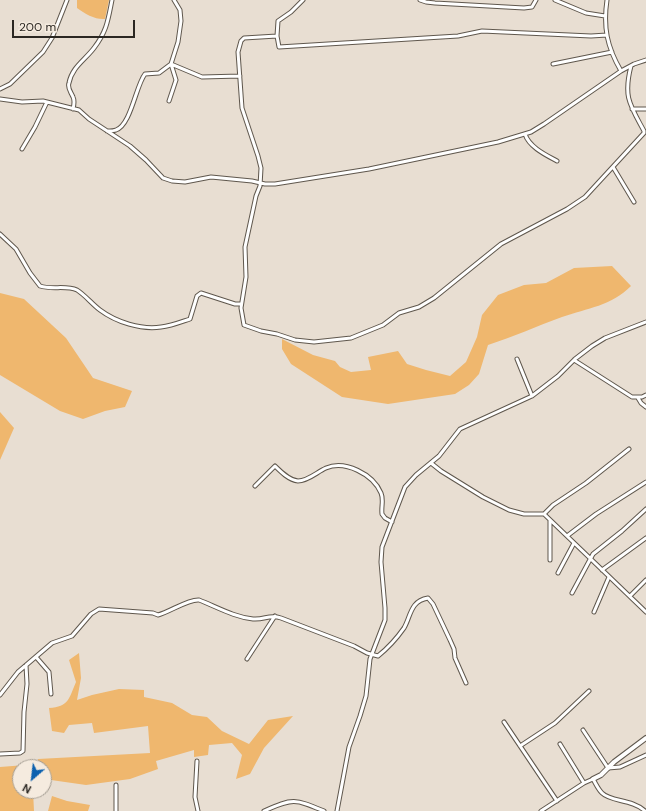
<!DOCTYPE html>
<html>
<head>
<meta charset="utf-8">
<style>
  body { margin:0 }
  #map { position:relative; width:646px; height:811px; overflow:hidden; background:#e8ded2; font-family:"DM Sans",sans-serif }
  canvas { display:block }
  .north { position:absolute; left:12px; top:759px; width:40px; height:40px; box-sizing:border-box; background:#f5ebdf; border:1px solid #a49d93; border-radius:50%; rotate:208deg; font-size:11px; font-weight:700; line-height:16px; text-align:center; color:#2b2722 }
  .north::after { content:''; display:block; margin:auto; width:14px; height:18px; background:#0c61af; clip-path:polygon(50% 0,100% 100%,50% 72%,0 100%) }
  .scale { position:absolute; left:12px; top:20px; width:123px; height:18px; box-sizing:border-box; border:2px solid #2b2722; border-top:0; padding-left:5px; font-size:12px; line-height:14px; white-space:nowrap; color:#2b2722; -webkit-text-stroke:3px #f5ebdf; paint-order:stroke }
</style>
</head>
<body>
<div id="map">
<canvas width="646" height="811"></canvas>
<div class="north">N</div>
<div class="scale">200 m</div>
</div>
<script>
const ctx = document.querySelector('canvas').getContext('2d');
ctx.lineJoin = 'round';
function fill(path, color) {
  ctx.fillStyle = color;
  ctx.fill(path, 'evenodd');
}
function strokePath(path, color, width, dash) {
  ctx.strokeStyle = color;
  ctx.lineWidth = width;
  ctx.lineCap = dash ? 'butt' : 'round';
  ctx.setLineDash(dash || []);
  ctx.stroke(path);
}
const green = new Path2D(`
  M77,0H109L105,19C96,20 85,14 77,8Z
  M612,266L631,286C611,306 588,308 562,317C537,326 513,337 488,345L479,374L469,385L455,394L388,404L342,397L291,364L282,349V339L313,355L335,361L340,367L351,372L371,370L368,357L398,351L407,364L426,370L450,376L466,362L477,337L482,315L498,295L524,285L546,283L574,268Z
  M0,293L24,299L66,338L93,378L132,391L125,407L105,411L83,419L60,411L0,375Z
  M0,412L14,428L0,460Z
  M79,653L81,678L77,700L92,695L119,689L144,690V697L172,703L192,715L207,717L222,731L249,744L268,720L293,716L264,748L250,774L236,779L242,755L232,743L209,745L208,755L194,757V750L156,761L158,769L130,779L86,785L44,779V767H20V791H33L34,811H0V767L38,764V759L150,753L148,726L94,733L92,723L69,725L64,733L52,731L49,708C69,707 69,698 76,682L69,660Z
  M52,796L67,801L90,805L88,811H48Z`);
const minor = new Path2D(`
  M303,0L291,12L278,21L277,36L279,47L458,36L482,31L591,36L607,35
  M420,0L426,2L435,3L524,8L532,7L536,0
  M555,0L586,13L605,16
  M607,0C603,27 607,47 621,71
  M277,36L244,38L241,41L238,52L242,108L258,156L261,168L260,186L256,196L245,247L246,277L241,308L244,325L261,331L277,334L295,340L314,342L351,338L383,325L399,313L419,307L434,298L501,244L567,209L585,197L644,133V131C630,105 623,97 631,66
  M553,64L612,52
  M0,89L10,84L43,52L52,38L67,0
  M0,99L22,102L43,101L79,110L89,119L130,146L146,160L163,178L172,181L185,182L211,177L252,181L265,184H275L369,169L498,142L531,132L544,124L621,71L634,64L646,60
  M169,101L176,80L171,64L202,77L240,76
  M73,109C74,105 75,101 73,97C71,92 67,88 69,83C72,67 85,60 94,48C107,31 108,20 112,0
  M632,109H646
  M107,131C110,131 114,131 116,130C131,125 136,85 145,74L159,73L171,64L178,42L181,21L180,10L174,0
  M525,134C529,147 546,155 557,161
  M22,149L35,127L47,102
  M613,167L634,202
  M0,234L16,249L30,273L40,286C52,290 66,285 77,290C85,295 92,304 100,310C116,322 141,330 161,327C171,326 181,322 190,319L197,296L201,293L235,304H241
  M517,359L532,396
  M574,360L632,397H642L646,395
  M638,398L641,403L646,407
  M431,463L441,471L483,497L509,510L524,514H544L646,612
  M255,486L275,466C281,472 289,480 298,481C308,481 317,472 326,468C345,460 373,474 381,493C384,500 381,506 382,514L385,518L392,522
  M544,514L553,505L586,483L629,449
  M567,536L596,514L646,482
  M550,560V520
  M602,570L646,538
  M558,573L574,543
  M572,593L593,554L622,531L646,509
  M630,596L646,580
  M594,612L609,577
  M36,657L49,672L51,694
  M247,659L275,616
  M0,695L18,672L52,643L72,636L91,614L99,609L153,613L158,615C170,612 188,599 199,600C217,607 234,617 253,619C265,620 269,614 281,618L354,646L367,653L378,656C388,648 397,638 404,628C411,616 410,601 428,598L433,604L450,640L454,649L455,658L466,683
  M504,722L557,801
  M583,730L608,768L620,767L646,755
  M560,744L584,783
  M520,746L555,723L589,691
  M0,754L20,753L23,751L24,712L27,684L26,665
  M197,761L195,797L198,811
  M116,785V811
  M264,811C293,798 295,799 324,811
  M337,811L349,747L360,716L366,696L370,659L385,620V608L381,562L382,547L405,487L416,475L439,456L460,429L532,396L558,376L575,359L592,346L605,338L646,322
  M541,811L584,783L593,779C596,784 598,789 602,793C611,802 632,799 645,811`);
const tertiary = new Path2D(`
  M593,779L601,775L614,762L646,738`);
fill(green, '#efb76e');
strokePath(minor, '#5f574d', 5);
strokePath(tertiary, '#5f574d', 6);
strokePath(minor, '#fff', 3);
strokePath(tertiary, '#fff', 4);
</script>
</body>
</html>
